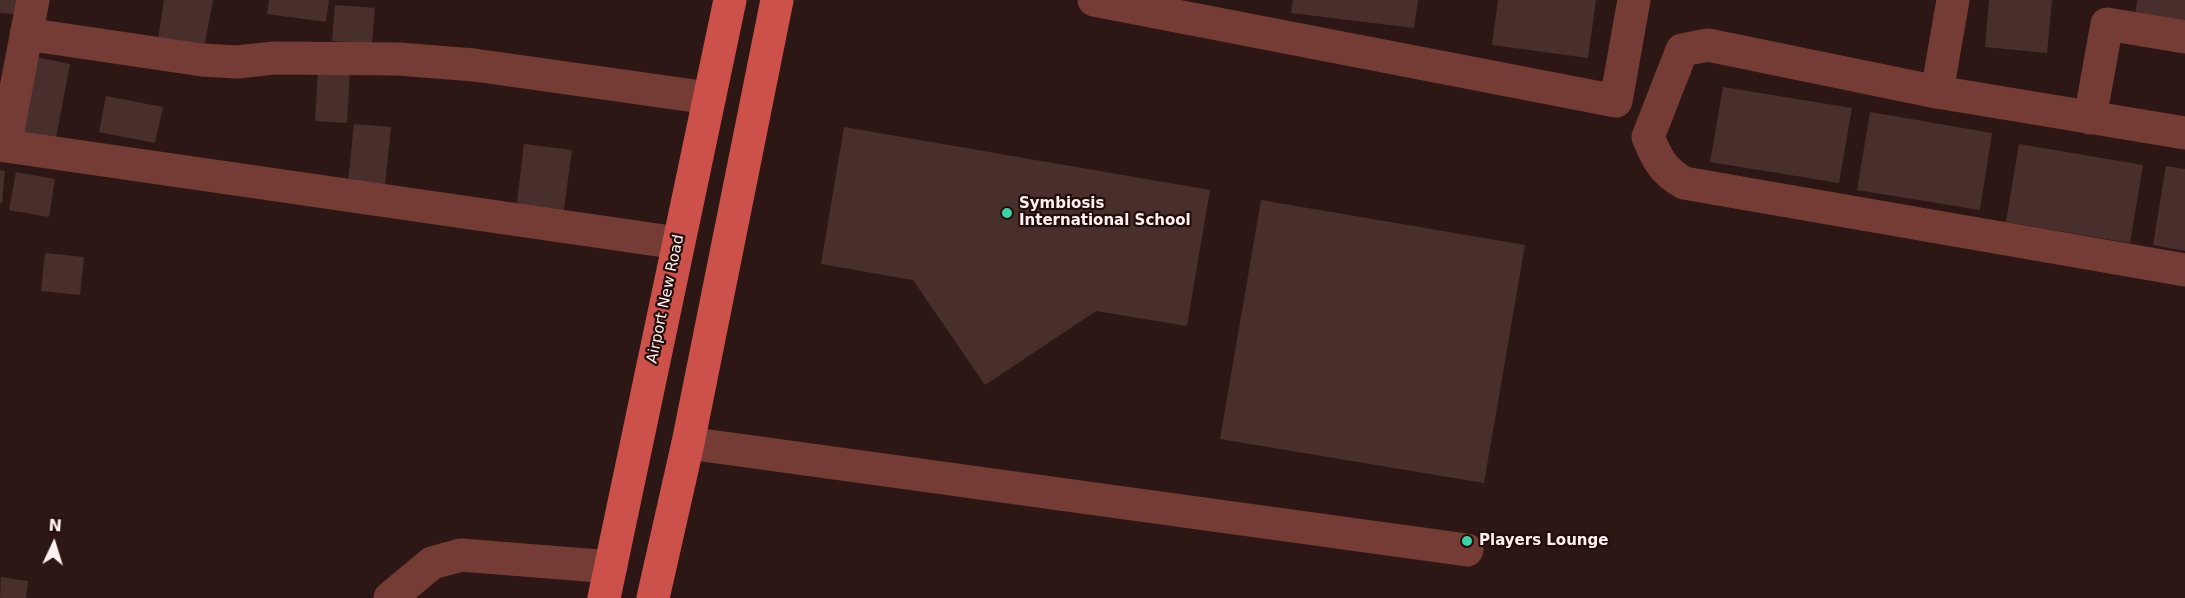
<!DOCTYPE html>
<html>
<head>
<meta charset="utf-8">
<style>
  body { margin:0 }
  #map { position:relative; width:2185px; height:598px; overflow:hidden; background:#2d1714; font-family:"DejaVu Sans",sans-serif }
  canvas { display:block }
  .north { position:absolute; left:24px; top:514px; width:60px; height:60px; -webkit-text-stroke:4px #230d0b; paint-order:stroke; rotate:4deg; font-size:16px; font-weight:700; line-height:24px; text-align:center; color:#fff1f0 }
  .north::after { content:''; display:block; margin:auto; width:21px; height:27px; background:#fff1f0; clip-path:polygon(50% 0,100% 100%,50% 72%,0 100%) }
</style>
</head>
<body>
<div id="map">
<canvas width="2185" height="598"></canvas>
<div class="north">N</div>
</div>
<script>
const ctx = document.querySelector('canvas').getContext('2d');
ctx.lineJoin = 'round';
function fill(path, color) {
  ctx.fillStyle = color;
  ctx.fill(path, 'evenodd');
}
function strokePath(path, color, width, dash) {
  ctx.strokeStyle = color;
  ctx.lineWidth = width;
  ctx.lineCap = dash ? 'butt' : 'round';
  ctx.setLineDash(dash || []);
  ctx.stroke(path);
}
function label(font, color, halo, rows, align = 'center') {
  ctx.font = font + ' "DejaVu Sans",sans-serif';
  ctx.lineWidth = 4.5;
  ctx.setLineDash([]);
  ctx.textBaseline = 'middle';
  ctx.strokeStyle = halo;
  ctx.fillStyle = color;
  for (const [text, x, y, turn = 0] of rows) {
    ctx.save();
    ctx.translate(x, y);
    ctx.rotate((+turn || 0) * Math.PI / 180);
    ctx.textAlign = isNaN(turn) ? turn : align;
    if (halo) ctx.strokeText(text, 0, 0);
    ctx.fillText(text, 0, 0);
    ctx.restore();
  }
}
const building = new Path2D(`
  M0,0H27L26,15L0,13Z
  M164,0H213L204,48L158,40Z
  M269,0H329L326,22L267,14Z
  M1293,0H1418L1414,28L1291,13Z
  M1498,0H1596L1588,58L1492,45Z
  M1989,0H2052L2047,53L1985,47Z
  M2137,0H2185V21L2135,16Z
  M335,5L375,8L372,44L332,41Z
  M37,57L70,64L55,143L21,136Z
  M318,70L350,72L347,123L315,121Z
  M1723,87L1852,108L1839,183L1710,162Z
  M106,96L163,107L155,143L99,132Z
  M1870,112L1992,133L1980,210L1857,190Z
  M354,124L391,127L385,185L348,182Z
  M844,127L1210,190L1187,326L1096,311L985,385L913,280L821,264Z
  M524,144L572,150L563,216L516,210Z
  M2019,144L2143,165L2130,243L2006,222Z
  M2166,166L2185,169V251L2153,245Z
  M0,170L5,171L2,203H0Z
  M16,172L55,179L49,217L9,210Z
  M1261,200L1525,245L1484,483L1220,439Z
  M45,253L84,257L80,295L41,291Z
  M1,577L28,581L26,598H0Z`);
const minor = new Path2D(`
  M1094,0L1616,101L1634,0
  M26,34L202,60L237,62L274,58L399,59L474,65L709,98
  M1937,92L1953,0
  M2090,118L2107,24L2185,37
  M2185,133L1937,92L1708,45L1682,50L1648,137C1657,159 1663,171 1684,183L2185,270
  M0,145L678,243
  M5,146L33,0
  M688,443L1467,550
  M390,598L432,563L461,555L611,567`);
const major = new Path2D(`
  M604,598L730,0
  M653,598L688,443L777,0`);
const markers = [
  [1007,213,6,"#39d4a5"],
  [1467,541,6,"#39d4a5"]
];
const poiNames = [
  ["Symbiosis",1019,204],
  ["International School",1019,221],
  ["Players Lounge",1479,541]
];
const streetNames = [
  ["Airport New Road",666,299,-78]
];
fill(building, '#482f2c');
strokePath(minor, '#753b35', 33);
strokePath(major, '#cc514a', 33);
for (const [x, y, r, color] of markers) {
  const dot = new Path2D();
  dot.arc(x, y, r, 0, 2 * Math.PI);
  ctx.fillStyle = color;
  ctx.fill(dot);
  strokePath(dot, '#230d0b', 2);
}
label('bold 15px', '#fff1f0', '#230d0b', poiNames, 'left');
label('15px', '#fff1f0', '#230d0b', streetNames);
</script>
</body>
</html>
